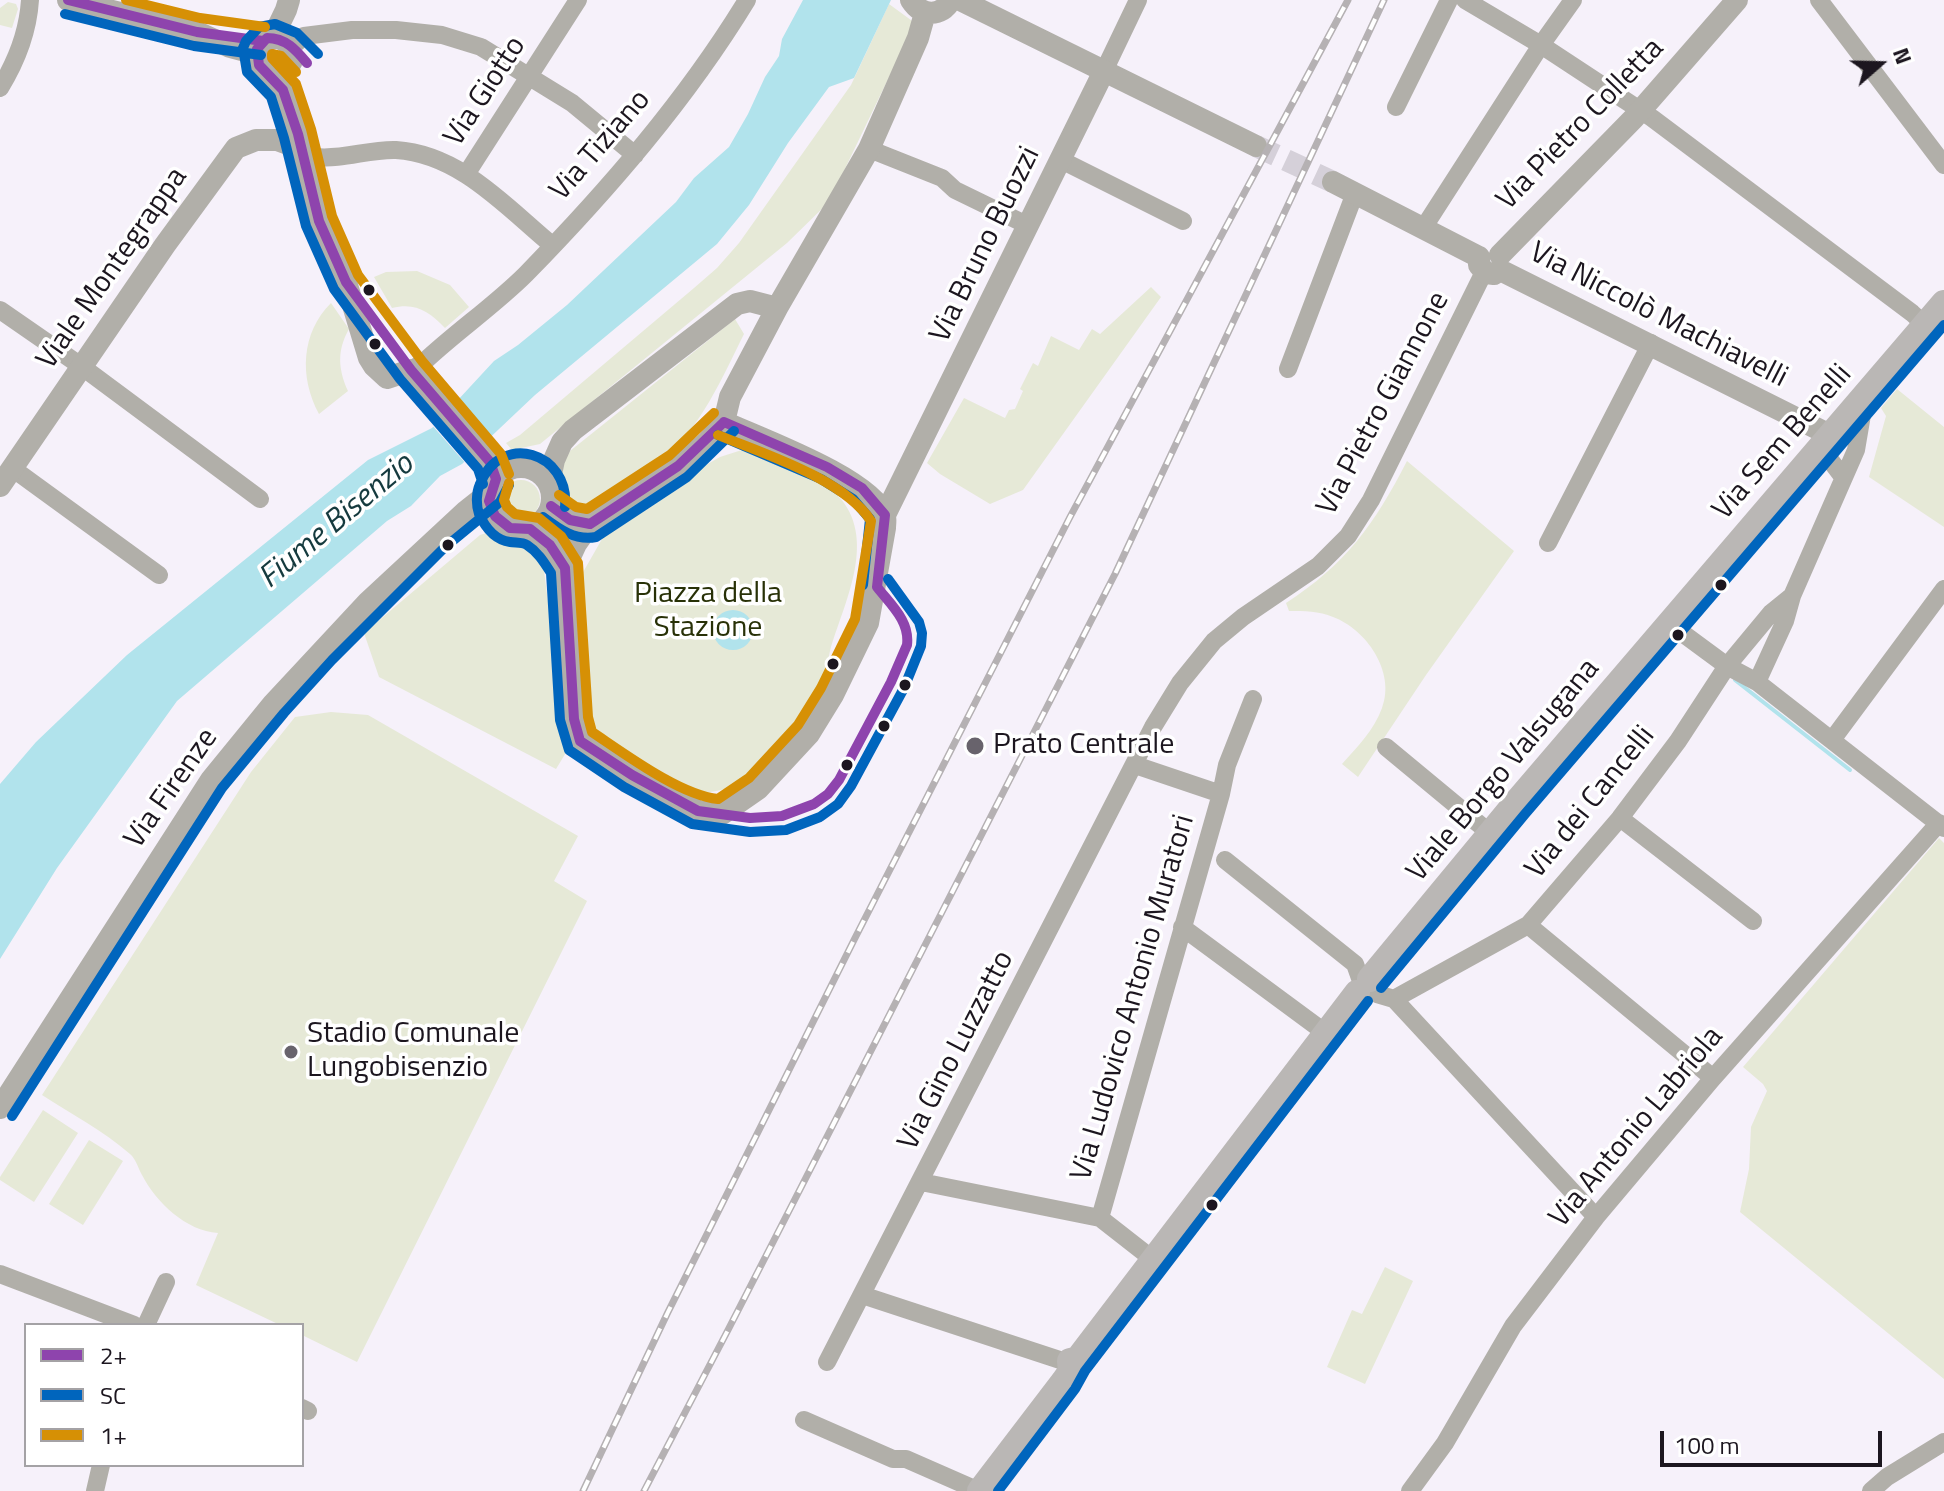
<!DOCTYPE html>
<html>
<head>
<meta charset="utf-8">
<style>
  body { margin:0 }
  #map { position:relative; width:1944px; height:1491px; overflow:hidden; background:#f6f1fa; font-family:"Titillium Web",sans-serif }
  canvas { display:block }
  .legend { position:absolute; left:24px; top:1323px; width:280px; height:144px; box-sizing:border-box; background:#fff; border:2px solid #a4a2a5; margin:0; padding:10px 14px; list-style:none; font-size:24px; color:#1c161f }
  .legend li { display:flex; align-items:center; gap:16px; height:40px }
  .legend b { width:40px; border:2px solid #a4a2a5 }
  .north { position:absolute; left:1840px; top:24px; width:80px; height:80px; -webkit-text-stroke:6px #fff; paint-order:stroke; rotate:70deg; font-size:22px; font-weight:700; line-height:32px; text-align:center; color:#1c161f }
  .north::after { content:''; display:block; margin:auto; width:28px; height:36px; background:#1c161f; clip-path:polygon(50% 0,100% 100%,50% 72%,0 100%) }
  .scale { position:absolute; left:1660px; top:1431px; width:222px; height:36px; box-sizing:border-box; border:4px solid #1c161f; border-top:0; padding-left:10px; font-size:24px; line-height:28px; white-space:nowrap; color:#1c161f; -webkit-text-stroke:6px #fff; paint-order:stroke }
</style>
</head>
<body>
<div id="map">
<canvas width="1944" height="1491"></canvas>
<ul class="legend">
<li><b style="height:10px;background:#8e44ad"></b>2+</li>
<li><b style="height:10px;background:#0065bd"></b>SC</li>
<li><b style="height:10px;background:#d69005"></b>1+</li>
</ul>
<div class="north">N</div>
<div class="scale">100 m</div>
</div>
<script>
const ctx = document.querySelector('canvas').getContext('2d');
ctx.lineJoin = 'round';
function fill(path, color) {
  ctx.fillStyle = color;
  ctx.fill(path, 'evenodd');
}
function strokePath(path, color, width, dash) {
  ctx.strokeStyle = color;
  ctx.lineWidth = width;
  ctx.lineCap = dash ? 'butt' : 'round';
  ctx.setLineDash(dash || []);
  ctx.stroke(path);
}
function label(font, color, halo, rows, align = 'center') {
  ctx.font = font + ' "Titillium Web",sans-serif';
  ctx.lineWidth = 7;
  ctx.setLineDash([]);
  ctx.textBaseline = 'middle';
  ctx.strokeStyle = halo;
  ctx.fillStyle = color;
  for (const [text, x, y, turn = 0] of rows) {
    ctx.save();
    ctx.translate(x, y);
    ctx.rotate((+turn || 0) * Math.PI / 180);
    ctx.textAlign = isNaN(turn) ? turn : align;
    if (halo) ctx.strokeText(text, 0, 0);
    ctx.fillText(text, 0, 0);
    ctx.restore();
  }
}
const green = new Path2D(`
  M8,2L16,4L18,9L12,28L0,25V8Z
  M889,4L915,23L829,202L787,243L540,444L512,450L506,443L520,435L694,288L717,268L739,243L851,85Z
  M417,271L450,285L469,307L445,328C429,311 415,302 392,308L374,277L386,272Z
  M1151,287L1161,297L1023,490L990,504L940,474L927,463L964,398L1005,418L1009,410L1015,409L1023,391L1020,389L1033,363L1038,366L1051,336L1079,350L1092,329L1100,334Z
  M331,303L349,329C337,350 338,369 348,391L319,414C299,377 301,333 331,303Z
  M735,319L744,334C722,378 701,428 662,459C638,478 609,493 583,509L573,512L565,503L559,469L570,451Z
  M1897,389L1944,427V527L1869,477L1886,416L1881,408Z
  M745,449C769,459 825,480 841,499C877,543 843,605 830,651C828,658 828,667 826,675C816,700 756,774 732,786C721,792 703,792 690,795L630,758L593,727L578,604V581L606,532L626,510L720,457Z
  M1407,461L1514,551L1426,675L1358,777L1342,764C1358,746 1374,730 1382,708C1396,672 1366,629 1333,617C1319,611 1304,611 1289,611L1286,603C1346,564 1374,525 1407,461Z
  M502 499a19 19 0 1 1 38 0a19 19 0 1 1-38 0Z
  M493,531L527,541L542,555L567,751L556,769L379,677L364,633L480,535Z
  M331,712L368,715L578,836L554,881L587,901L357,1362L302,1335V1325H280L196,1285L218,1233C186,1231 156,1202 142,1175C138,1168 136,1159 130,1154C104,1131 71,1114 42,1095L251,772L295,717Z
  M1939,838L1944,843V1379L1740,1212L1749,1169L1751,1127L1767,1091L1763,1084L1743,1067Z
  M43,1110L78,1133L34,1202L0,1180V1177Z
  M89,1140L123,1161L83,1225L49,1204Z
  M1385,1267L1413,1281L1365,1384L1327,1367L1352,1310L1362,1314Z`);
const water = new Path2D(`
  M803,0H891L854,78L829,87L788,143L749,205L717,244L535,395L462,464L440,476L411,506L387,521L177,701L57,868L0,959V784L36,742L127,655L368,460L432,428L494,361L518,345L567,305L676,202L694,178L729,147L748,114L765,77L779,56L782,39Z
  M713 630a20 20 0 1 1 40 0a20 20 0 1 1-40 0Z`);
const pier = new Path2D(`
  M457,396L494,440L467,465L431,424Z`);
const stream = new Path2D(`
  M1735,680L1850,770`);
const tertiaryTunnel = new Path2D(`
  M1256,146L1333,182`);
const minor = new Path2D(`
  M1465,0L1541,45L1652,118L1912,313L1925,325
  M1819,0L1944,165
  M291,48L304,36L352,30H396L442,35L481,47L572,103L635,155
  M1104,71L1138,0
  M0,88C16,62 28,31 30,0
  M1396,107L1449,0
  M869,149L942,178L955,190L1029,226
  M316,157C343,160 369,149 396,150C460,154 506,207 552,245
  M1061,160L1183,221
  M467,173L578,0
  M1424,227L1541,45L1573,0
  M0,310L81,366L260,499
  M1288,369L1355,193
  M411,370L425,361C457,331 495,305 526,274C608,190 686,100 747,0
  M1821,448L1843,477
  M12,468L159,575
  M1548,543L1651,343
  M1670,624L1727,666L1757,682L1944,828
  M1757,682L1785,621L1792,596L1856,450L1865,397
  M1832,740L1944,589
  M1386,747L1491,834
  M1221,794L1227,765L1253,699
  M1620,818L1753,921
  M1225,860L1355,964L1361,981
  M1528,925L1713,1078
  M1182,927L1327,1034
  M1377,994L1394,999L1596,1217
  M1394,999L1528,925L1620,818L1678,741L1727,666L1771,613L1792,596
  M921,1182L1100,1218L1155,1261
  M1100,1218L1221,794L1135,765
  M0,1274L134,1325
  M862,1295L1069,1363
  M146,1325L166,1282
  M827,1362L1153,727L1180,683L1214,641L1243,617L1318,566L1348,536L1371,500L1484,272
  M302,1408L308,1411
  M804,1420L893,1459H906L979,1491
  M95,1491L101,1465
  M1410,1491L1445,1443L1513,1326L1596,1217L1713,1078L1939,823
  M1871,1491L1887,1477L1944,1442`);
const tertiary = new Path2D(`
  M68,0L197,32L230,47L256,54
  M911,0C922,17 941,17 951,0
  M960,0L1256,146
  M273,37L286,10L289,0
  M270,74C282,74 289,70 293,58L288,43L278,37L263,41L257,49V60L262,69L270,74L283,90L298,134L306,173L319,221L346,282L369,358L374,366L387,378L411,370L490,462L496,479
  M1333,182L1479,257
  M1500,255L1634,118L1737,0
  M1479,257V265L1486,273L1494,274L1500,270L1832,436
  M724,422C761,439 872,479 885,516C886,520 885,524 885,528L868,623L833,695L809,734L758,789L722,814L698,811L632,775L580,741L574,719L565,568L576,544L590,524L666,476L707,442L724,422L730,397L777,308L869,149L918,38L925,13
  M490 498a31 31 0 1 1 62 0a31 31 0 1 1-62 0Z
  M549,484L554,460L562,442L573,430L737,304L750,301L777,308
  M0,486L165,245L236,148L256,140H277L296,147L302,154
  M551,506L570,520L590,524
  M885,515L1104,71
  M530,529L550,545L565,568
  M0,1108L211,780L273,704L368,602L466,511L490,492`);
const secondary = new Path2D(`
  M1370,979L1514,805L1944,303
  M980,1491L1064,1381L1071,1371L1070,1361L1078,1359L1357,993`);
const rail = new Path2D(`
  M583,1491L668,1312L855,938L1070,517L1348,0
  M644,1491L728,1330L1115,574L1384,0`);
const bus1 = new Path2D(`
  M68,0L197,32L263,41
  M307,63C296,50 286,38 267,38L257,49L259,65L283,90L298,134L319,221L346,282L411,370L490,462L496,479
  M724,422L827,467L862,488L885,515L877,587
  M496,479L489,501L495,516L510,528L530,529L550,545L565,568L574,719L580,741L632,775L698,811L750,818L782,816L814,804L828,794L839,780L891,682L907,645C910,621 891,605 877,587
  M551,506L570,520L590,524L678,466L724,422`);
const bus2 = new Path2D(`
  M65,14L194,46L261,55
  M318,54L297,33L275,24L259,27L246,41L243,48L247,72L271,97L284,138L306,226L334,289L400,379L478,469L483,484
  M718,435L821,479L853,499L870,519L863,585
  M565,507C570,452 501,431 480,484C476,493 476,505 479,514C485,527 495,540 510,542C516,543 522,542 527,545C538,552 544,562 551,573L560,720L569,750L624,787L692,824L750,832L786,830L820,817L838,804L851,786L904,688L921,646L922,633L919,622L888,579
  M543,517C559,529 575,541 596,537L687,477L734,431
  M1381,988L1525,814L1944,325
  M12,1116L222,788L284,713L332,660L444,548L500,502L509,485
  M998,1491L1075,1389L1085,1371L1368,1001`);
const bus3 = new Path2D(`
  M126,0L200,18L265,27
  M296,72L281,56L272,54V58L296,84L311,129L332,216L358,275L422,361L501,454L509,474
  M509,483L504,500L507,507L515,514L539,518L561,536L578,563L588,717L592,732C625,754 680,795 718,799L749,778L798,725L821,688L855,619L871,521C844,479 764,454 718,435
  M559,495L576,507L587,509L670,455L714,413`);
const markers = [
  [369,290,7,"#1c161f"],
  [375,344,7,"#1c161f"],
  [448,545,7,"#1c161f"],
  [1721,585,7,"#1c161f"],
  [1678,635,7,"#1c161f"],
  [833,664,7,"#1c161f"],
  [905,685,7,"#1c161f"],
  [884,726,7,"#1c161f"],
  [975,746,10,"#68636c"],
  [847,765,7,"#1c161f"],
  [291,1052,8,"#68636c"],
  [1212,1205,7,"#1c161f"]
];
const streetNames = [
  ["Via Giotto",486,92,-57],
  ["Via Pietro Colletta",1581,125,-46],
  ["Via Tiziano",601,146,-49],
  ["Via Bruno Buozzi",986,245,-64],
  ["Viale Montegrappa",113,269,-55],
  ["Via Niccolò Machiavelli",1658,316,27],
  ["Via Pietro Giannone",1384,404,-62],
  ["Via Sem Benelli",1783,443,-49],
  ["Viale Borgo Valsugana",1504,771,-50],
  ["Via Firenze",172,789,-55],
  ["Via dei Cancelli",1591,803,-51],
  ["Via Ludovico Antonio Muratori",1134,998,-74],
  ["Via Gino Luzzatto",957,1051,-63],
  ["Via Antonio Labriola",1637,1128,-50]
];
const parkNames = [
  ["Piazza della",708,595],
  ["Stazione",708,629]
];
const poiNames = [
  ["Prato Centrale",993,746],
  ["Stadio Comunale",307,1035],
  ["Lungobisenzio",307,1069]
];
const waterNames = [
  ["Fiume Bisenzio",337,522,-40]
];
fill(green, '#e6e9d7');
fill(water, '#b1e3ec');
fill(pier, '#f6f1fa');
strokePath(stream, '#b1e3ec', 4);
strokePath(tertiaryTunnel, '#d5d0d9', 22, [22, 11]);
strokePath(minor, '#b1afa9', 18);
strokePath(tertiary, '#b1afa9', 22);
strokePath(secondary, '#bab7b5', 26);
strokePath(rail, '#b5b1b3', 7);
strokePath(rail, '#fff', 4, [12]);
strokePath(bus1, '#8e44ad', 10);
strokePath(bus2, '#0065bd', 10);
strokePath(bus3, '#d69005', 10);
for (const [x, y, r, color] of markers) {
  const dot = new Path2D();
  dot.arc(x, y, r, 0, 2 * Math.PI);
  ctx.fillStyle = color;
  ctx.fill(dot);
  strokePath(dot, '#fff', 3);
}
label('30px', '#1c161f', '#fff', streetNames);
label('30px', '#283107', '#fff', parkNames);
label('30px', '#1c161f', '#fff', poiNames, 'left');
label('italic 32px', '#153a3e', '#fff', waterNames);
</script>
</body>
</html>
